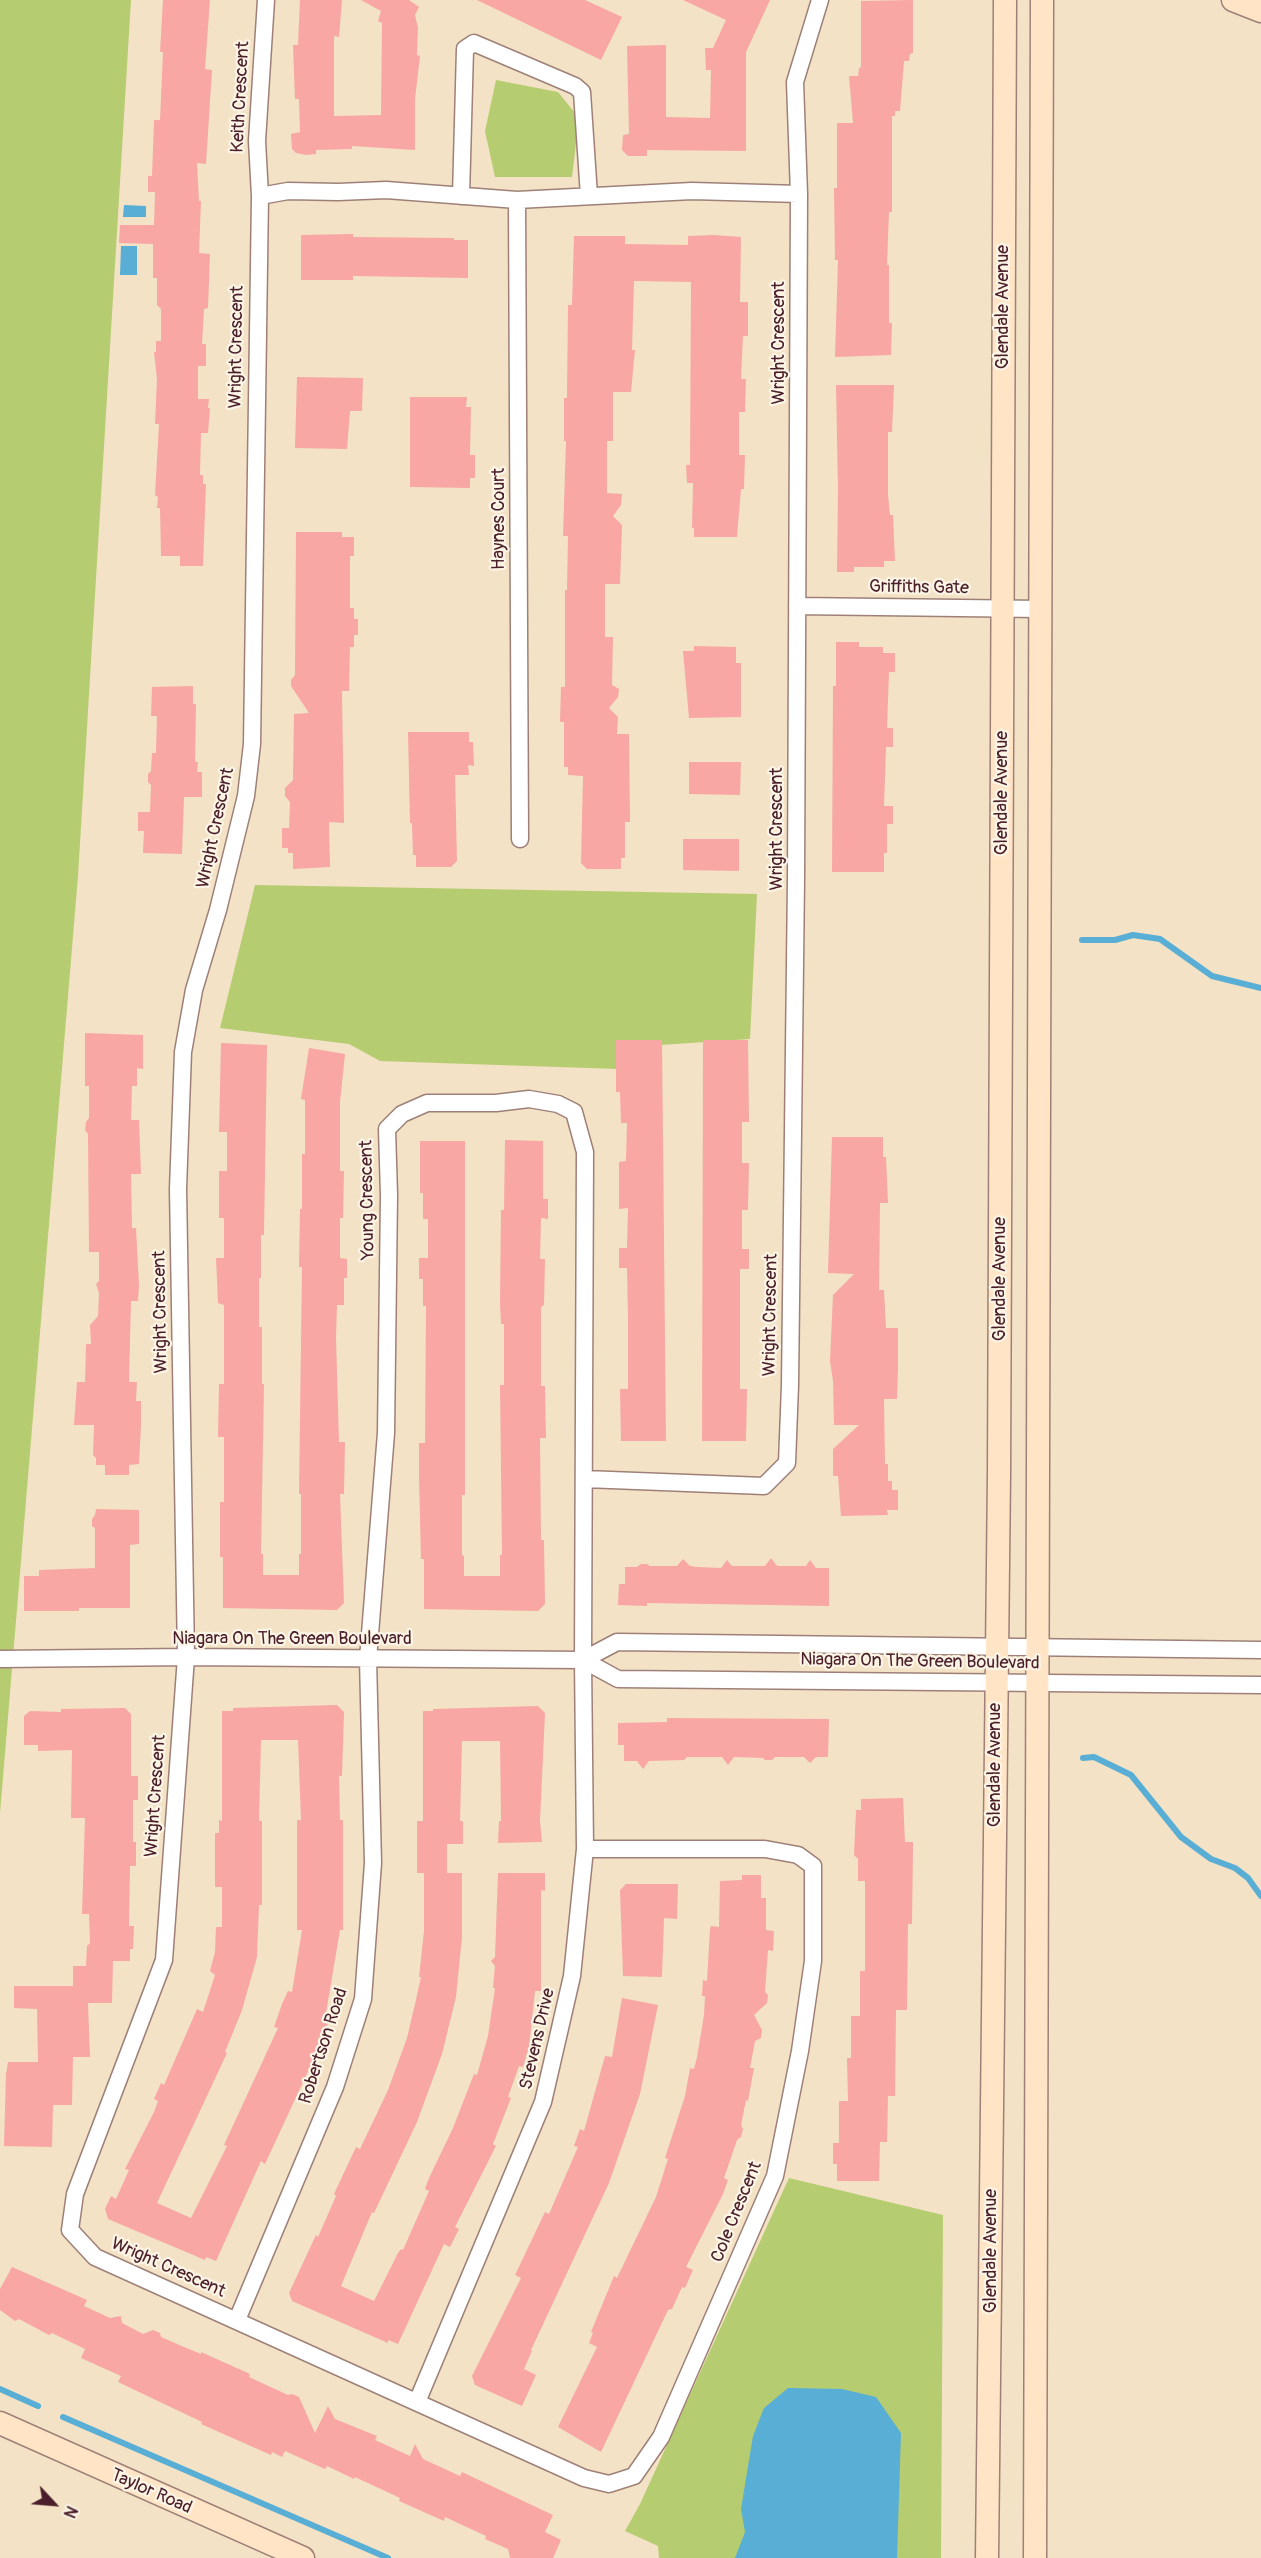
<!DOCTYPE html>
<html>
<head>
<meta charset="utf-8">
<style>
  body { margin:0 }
  #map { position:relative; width:1261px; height:2558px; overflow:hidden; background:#f3e2c5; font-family:Pangolin,sans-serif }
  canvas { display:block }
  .north { position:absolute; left:24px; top:2474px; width:60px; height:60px; -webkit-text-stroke:4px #fcf5e5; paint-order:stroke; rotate:116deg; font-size:16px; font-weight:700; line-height:24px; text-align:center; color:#4a1f2b }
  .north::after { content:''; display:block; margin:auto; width:21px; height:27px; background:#4a1f2b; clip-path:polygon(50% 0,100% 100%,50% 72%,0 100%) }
</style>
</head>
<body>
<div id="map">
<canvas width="1261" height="2558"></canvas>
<div class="north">N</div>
</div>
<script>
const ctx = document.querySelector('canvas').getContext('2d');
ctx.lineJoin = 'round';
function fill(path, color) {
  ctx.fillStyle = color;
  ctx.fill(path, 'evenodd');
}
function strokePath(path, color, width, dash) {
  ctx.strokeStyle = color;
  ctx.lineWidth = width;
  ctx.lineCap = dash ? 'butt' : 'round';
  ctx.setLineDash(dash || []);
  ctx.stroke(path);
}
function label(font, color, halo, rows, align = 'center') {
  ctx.font = font + ' Pangolin,sans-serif';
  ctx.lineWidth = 4.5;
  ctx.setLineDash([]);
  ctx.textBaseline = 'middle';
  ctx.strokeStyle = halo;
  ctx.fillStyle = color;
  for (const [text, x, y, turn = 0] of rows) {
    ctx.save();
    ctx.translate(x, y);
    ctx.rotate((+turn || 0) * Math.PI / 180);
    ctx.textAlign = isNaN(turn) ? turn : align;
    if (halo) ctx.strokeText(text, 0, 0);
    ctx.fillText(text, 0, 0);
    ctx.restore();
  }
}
const green = new Path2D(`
  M0,0H131L78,876L0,1813Z
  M496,80L558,92L579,118L572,177H495L485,131Z
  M255,885L757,894L750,1039L630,1047L618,1069L380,1061L349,1044L220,1028Z
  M789,2178L943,2215L941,2558H659L658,2546L625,2531L640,2504Z`);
const water = new Path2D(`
  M124,205L146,206V217H123Z
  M121,246H137V275H120Z
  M788,2388L842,2389L876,2397L901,2433L897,2558H735L745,2532L741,2509L753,2436L764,2408Z`);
const stream = new Path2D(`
  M1082,940H1115L1133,935L1160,939L1212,976L1261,988
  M1083,1758L1094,1757L1131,1775L1181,1837L1211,1859L1235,1868L1248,1878L1261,1896
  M0,2389L38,2406
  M63,2417L388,2558`);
const building = new Path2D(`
  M163,0H210L205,69L212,70L206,164L197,163L199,201H201L199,253L210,254L208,308L204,309L202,344H206V366H198V399H209L208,408H210L208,433H201L200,475H203V484H206L203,566H180V556H161L160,508H157L158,497L155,495L159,424H155L157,379L154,352H156V341H161V309L157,305V278H153V244L119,243L120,225H154L155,192H148V176H152L154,120H160L163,52H160Z
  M300,0H342L339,37L334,36V116L381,115L382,23L378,21L381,11L361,0H409L419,7L415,15L418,28L417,55L420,56L415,99V150L352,146V149L316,150V154L306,155L296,153L292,149L291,134L300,132L299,99H295L293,45H298Z
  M477,0H585L622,17L601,60Z
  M683,0H770L746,52V151L647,150V156H628L622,150L623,135L629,134L627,46L666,45V117L710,118L711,70H706L705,48H713L726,20Z
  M913,0V53L910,54L909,61H904L900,111H895V116H892V212H889L887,265H889V323H892L891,355L835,357L838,260H835L834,188H837V123H853L849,76H858L859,68L861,67V1Z
  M353,234V237L454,238V240H468V278L353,276V280H301V235Z
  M714,235L741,237L740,302H748V336H743L741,379H746L745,412H739V455H745L744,489H741L737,537H694V528H692L693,483H687L686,465H690L691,282L634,281L632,350H635L631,392H613V441H607V493L622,494L621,505L613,516L622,525L620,584H605V637H613L612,685L619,689L618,697L609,708L618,717L617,734H629L630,822H625V858H621V869H587L581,863L583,776L568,775V767H564V722H560L561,687H565V590H567L568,536H563L566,441H564V398H567L568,305H572L574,236H625V244L688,245V236Z
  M297,377L363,378L362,411H350L347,449L295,448Z
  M836,385H894L892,432H888V495L890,515H893L895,561H884V567H854V572H837L838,489Z
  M410,397H467L466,407H471L470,455H475V478H470V488L410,487Z
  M296,532H342V537H354V556H350V608H354V619H358V635H354V647H350L349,691H342L344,823L329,822L330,867L293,869V853H288V848H282V828H289L290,802L285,796V788L293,780L294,714L309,713L291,686V680L295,675Z
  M836,642H859V647H883V653H895V672H889L887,728H893V747H886L884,806H893V824H887V853H884V872H832L833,686H836Z
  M694,646L736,647V663H741V717L689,718L683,651H694Z
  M193,686V704H196L195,762H198L197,772H202V797H184L182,854L143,853L144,831H138V812H150L151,785L148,782V774L151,771L152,753H156L157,716H151L152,687Z
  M408,732H469V742H473L474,766L468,765L469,775H455L457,861L451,867H416V855H413L412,823H410Z
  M689,762H741L740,795L689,794Z
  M683,839H739V871L683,870Z
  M85,1033L143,1035V1069L137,1068V1086H132L131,1120H139L141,1174H131L132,1228H136L139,1285L138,1301H131L129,1382H137L136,1401H141V1425L139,1464L129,1465V1475H105V1465H96V1458L93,1455L94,1425H74L77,1382H85L86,1344H91L90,1325L98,1316L99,1293L96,1284L99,1281V1252H89L88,1134L85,1130L86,1122L89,1118V1086H85Z
  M616,1040H662L666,1441H621L620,1389H628V1317L627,1268H619V1248H627L628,1208L619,1209V1162L626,1161L627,1123H621L620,1092H616Z
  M703,1040H748L749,1122H742V1163H749L748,1210H742V1249H749V1269H740V1389H747L746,1441H702Z
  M221,1043L267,1045L264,1235H261V1278H259V1327H262V1384H264L261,1554H263V1575H299V1554H301V1494H299L302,1267H299L300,1209H302V1154H305V1100L301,1099L309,1048L345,1054L340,1102V1171H344L343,1218H340V1258L347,1259V1278H344V1305H337L336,1338L339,1442H345L344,1494H340L344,1603L337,1610L223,1608V1557H220V1502H224V1437H218L219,1384H224V1305L218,1303L216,1258H224V1218H219V1171H227V1132H219Z
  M832,1137H883V1157H886L888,1203H880L879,1290H884L886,1328H898V1368L897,1399H884L885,1464H888V1481H892V1490H898V1510H887L888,1515L841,1516L838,1476H833V1449L859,1425H834L833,1381L830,1361L833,1295L854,1274L828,1273Z
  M505,1140L543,1141V1199H548V1219L541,1218L540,1259H545L544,1305L541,1307V1386H545L546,1438H540L541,1540H544L545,1604L538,1611L424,1609V1559H421L419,1476V1443H425L426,1306H423V1279H419V1258H428V1219H423V1193H420V1141H465V1495H462V1555L464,1556V1576H500V1555H502L500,1385H504V1324H501L500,1302L501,1210H504Z
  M96,1509L139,1510V1544L130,1545V1608H79V1611H24V1576H39V1570L95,1568V1528L92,1526V1519L95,1515Z
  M771,1558L777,1566H806L810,1560L816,1568H829V1606L647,1603V1606L618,1605L619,1584H625V1567H637L641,1564H647L650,1566H677L683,1559L690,1566L697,1567L721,1568L727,1560L732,1566H765Z
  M337,1705L344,1712L342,1776H339L340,1820H343V1930H340L326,2013L330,2015L323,2039L265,2164L261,2161L216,2261L206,2257L205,2260L108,2219L105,2209L111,2196L116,2199L129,2170L125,2169L154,2112L158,2101L154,2099L161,2083L164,2085L197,2009L203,2012L215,1975L210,1971L215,1952L216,1927H222V1887H215V1833H219V1820L222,1821V1711H233V1708ZM261,1740H298L301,1820H297V1930H302L292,1992L288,1991L282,2004L274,2027L278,2028L224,2145L227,2146L191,2218L157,2203L227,2053L225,2052L242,2010L257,1957L259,1905H262V1821H259Z
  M538,1706L545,1713L540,1821L542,1842L498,1843L499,1821H501L500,1741H462L460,1821H463V1844H447V1873H462V1937L456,1997L442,2054L417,2122L374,2213L372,2212L341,2286L374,2301L398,2253L401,2249L403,2250L429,2191L425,2189L429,2178L453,2128L474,2074L477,2075L488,2036L495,1988H493L495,1966L491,1961L495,1957L498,1873H545V1891L541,1890V1991H535L529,2047L523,2067L519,2066L508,2097L511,2098L493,2144L496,2146L455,2227L459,2229L450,2247L444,2244L398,2344L388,2340V2343L292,2301L289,2293L316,2235L318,2237L336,2196L334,2194L356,2147L360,2149L388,2090L407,2038L415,2004L421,1977H419L424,1931V1873H417V1821H423V1711H433V1709Z
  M125,1708L131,1714V1776H138V1800H133V1842H136V1866H130L129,1926H134L133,1949H130V1961H113L112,2003H88L90,2057H73L72,2105H53L52,2147L4,2146L6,2074L8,2062H38L37,2009L14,2008V1986H73V1966H86L87,1946L90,1943L89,1914H82L85,1818H71L72,1750L38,1751V1745H24V1716L30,1711L61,1712V1709Z
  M667,1718L829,1719L828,1757H816L810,1763L804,1757H775L772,1760H765L763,1758L734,1757L728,1765L722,1757H687L684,1760L649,1761L643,1769L637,1761H624V1745H618V1723L667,1722Z
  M903,1798L905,1842H913V1848L912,1924H908L907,2010H896L895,2096H888L887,2142H880L879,2181H837V2164H833V2143H839V2101H848L847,2058H851V2016H860V1971H865V1881H858V1859L854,1855L856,1810H861V1799Z
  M742,1875H761V1898H766V1930L774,1931L773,1951L768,1950L765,1992L768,1995L767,2003L754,2015L762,2030L761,2038L755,2041L750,2068H754L748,2101L746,2100L741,2125L743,2129L741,2137L737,2140L724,2178L728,2180L723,2194L686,2267L693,2270L685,2288L682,2287L672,2309L668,2310L601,2452L558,2427L597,2347L589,2343L593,2333L591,2332L614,2276L617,2278L656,2197L668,2159L665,2158L685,2096L690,2068L694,2069L697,2057L704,2015L705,1996H702L703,1980L707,1981L710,1929L711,1926L719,1927L720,1881L742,1880Z
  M626,1884H678L677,1919L664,1918L662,1977L623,1976L620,1890Z
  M622,1998L658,2005L640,2094L609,2183L531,2350L532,2351L524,2369L536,2375L522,2406L475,2385L472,2376L521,2278L515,2275L545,2212L549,2214L578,2147L574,2146L580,2129L584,2131L605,2056L612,2057Z
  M12,2267L87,2300L84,2306L110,2318L121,2316L122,2323L143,2334L153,2330L160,2333L161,2337L184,2347L201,2354V2352L250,2374L249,2377L288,2395L292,2394L299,2397L315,2433L328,2406L335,2419L377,2436L375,2440L410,2456L415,2444L423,2459L460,2476L462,2472L553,2515L545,2532L561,2540L553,2558H510L508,2549L485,2539L486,2536L445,2517L444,2521L399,2501L400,2498L355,2477L354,2479L327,2466L325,2469L285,2451L282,2457L272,2452L271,2455L201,2424L202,2422L118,2382L121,2376L81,2358L85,2349L52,2333L49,2335L19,2319L15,2321L0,2310V2289Z`);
const street = new Path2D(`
  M799,194L795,82L820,0
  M260,196L257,141L266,0
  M461,196L465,49L474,43L575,86L582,92L589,196
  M517,200L520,839
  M797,606L1041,609
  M585,1479L764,1486L787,1463L790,1385L796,879L799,194L692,191L517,200L386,190L338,192L288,191L260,196L252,744L246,796L218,910L194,990L183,1052L178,1189L186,1657L164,1960L75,2194L70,2230L95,2257L584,2478L609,2484L634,2476L661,2437L775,2176L800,2051L813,1961V1866L798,1855L765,1849H585
  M0,1659L186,1657L583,1660L618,1679L1261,1685
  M583,1660L617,1642L1261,1650
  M237,2320L335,2087L363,1999L373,1863L368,1659L386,1433L389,1195L387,1129L402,1114L427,1103H496L529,1099L558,1104L574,1112L585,1152L583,1660L585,1849L572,1976L543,2102L417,2402`);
const secondary = new Path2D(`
  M1233,0L1261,11
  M0,2423L303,2558
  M987,2558L999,1474L1005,0
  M1035,2558L1042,0`);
const streetNames = [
  ["Keith Crescent",241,97,-87],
  ["Glendale Avenue",1003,307,-90],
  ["Wright Crescent",779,343,-90],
  ["Wright Crescent",237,347,-89],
  ["Haynes Court",499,519,-90],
  ["Griffiths Gate",919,588,1],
  ["Glendale Avenue",1002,793,-90],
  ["Wright Crescent",216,828,-78],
  ["Wright Crescent",777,829,-90],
  ["Young Crescent",368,1200,-91],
  ["Glendale Avenue",1000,1279,-90],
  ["Wright Crescent",161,1312,-91],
  ["Wright Crescent",771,1315,-89],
  ["Niagara On The Green Boulevard",292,1639],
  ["Niagara On The Green Boulevard",920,1662,1],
  ["Glendale Avenue",995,1765,-90],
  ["Wright Crescent",156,1796,-86],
  ["Stevens Drive",538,2039,-77],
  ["Robertson Road",324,2046,-72],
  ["Cole Crescent",737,2212,-68],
  ["Glendale Avenue",991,2251,-90],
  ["Wright Crescent",168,2268,24],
  ["Taylor Road",151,2492,24]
];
fill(green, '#b6cc70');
fill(water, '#58aed4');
strokePath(stream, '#58aed4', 6);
fill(building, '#f8a7a4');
strokePath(street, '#9e8078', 19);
strokePath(secondary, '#9e8078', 25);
strokePath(street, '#fff', 16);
strokePath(secondary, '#ffe4c6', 22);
label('18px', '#4a1f2b', '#fcf5e5', streetNames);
</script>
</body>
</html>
